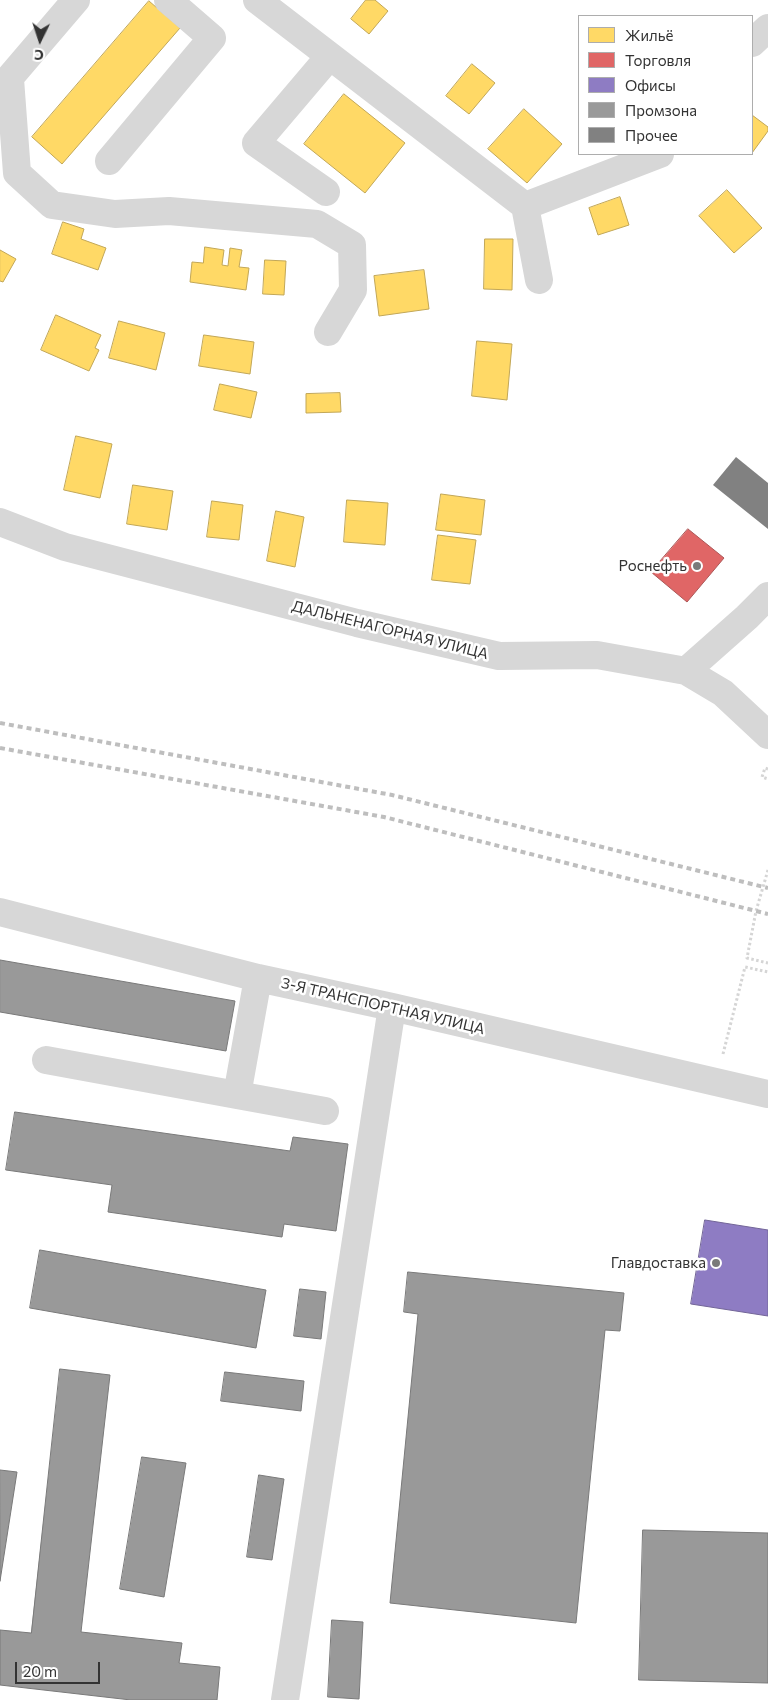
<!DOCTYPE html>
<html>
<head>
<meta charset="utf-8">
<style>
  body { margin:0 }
  #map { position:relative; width:768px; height:1700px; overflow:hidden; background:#fff; font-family:Commissioner,sans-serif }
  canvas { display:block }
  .legend { position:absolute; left:578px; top:15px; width:175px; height:140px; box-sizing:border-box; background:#fff; border:1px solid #adadad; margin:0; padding:6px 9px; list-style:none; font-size:15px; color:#333 }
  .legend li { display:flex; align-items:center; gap:10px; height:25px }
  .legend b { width:25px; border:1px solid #adadad }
  .north { position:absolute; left:15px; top:15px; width:50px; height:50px; -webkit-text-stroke:4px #fff; paint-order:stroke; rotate:184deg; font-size:14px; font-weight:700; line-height:20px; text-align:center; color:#333 }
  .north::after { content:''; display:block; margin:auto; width:18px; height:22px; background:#333; clip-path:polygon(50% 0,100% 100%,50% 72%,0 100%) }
  .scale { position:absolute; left:15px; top:1662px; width:85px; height:22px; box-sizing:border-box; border:2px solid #333; border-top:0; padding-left:6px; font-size:15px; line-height:18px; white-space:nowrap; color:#333; -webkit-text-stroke:4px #fff; paint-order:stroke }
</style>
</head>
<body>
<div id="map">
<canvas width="768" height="1700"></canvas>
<ul class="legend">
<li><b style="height:14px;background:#ffd966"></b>Жильё</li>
<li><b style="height:14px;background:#e06666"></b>Торговля</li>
<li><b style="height:14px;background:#8e7cc3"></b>Офисы</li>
<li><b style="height:14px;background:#999"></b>Промзона</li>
<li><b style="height:14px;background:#818181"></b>Прочее</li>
</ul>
<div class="north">С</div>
<div class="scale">20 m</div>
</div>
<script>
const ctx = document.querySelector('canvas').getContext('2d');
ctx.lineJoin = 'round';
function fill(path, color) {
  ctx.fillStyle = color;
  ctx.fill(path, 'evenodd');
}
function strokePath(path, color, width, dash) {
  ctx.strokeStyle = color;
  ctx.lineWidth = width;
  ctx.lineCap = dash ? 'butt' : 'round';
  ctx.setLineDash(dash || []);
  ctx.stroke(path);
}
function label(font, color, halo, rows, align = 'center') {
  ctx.font = font + ' Commissioner,sans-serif';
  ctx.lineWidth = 5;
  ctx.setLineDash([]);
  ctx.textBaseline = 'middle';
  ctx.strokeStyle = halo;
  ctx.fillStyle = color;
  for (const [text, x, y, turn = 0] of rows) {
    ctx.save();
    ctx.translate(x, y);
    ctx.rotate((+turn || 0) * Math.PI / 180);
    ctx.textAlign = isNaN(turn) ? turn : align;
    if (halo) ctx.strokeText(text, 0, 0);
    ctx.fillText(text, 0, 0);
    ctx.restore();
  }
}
const homes = new Path2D(`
  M366,0H375L388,11L369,34L351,19Z
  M149,1L180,28L62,164L32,137Z
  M472,64L495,83L469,114L446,96Z
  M344,94L405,143L365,193L304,144Z
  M524,109L562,144L527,183L488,149Z
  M752,115L768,127V131L752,153Z
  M727,190L762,228L734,253L699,216Z
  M620,197L629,225L598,235L589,208Z
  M63,222L84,229L81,239L106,248L98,270L52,254Z
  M485,239H513L512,290L484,289Z
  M205,247L224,250L222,265L228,266L230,248L242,250L239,267L249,268L246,290L190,282L192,262L203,263Z
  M0,250L16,259L3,282L0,281Z
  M265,260L286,261L284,295L263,294Z
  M424,270L429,309L379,316L374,276Z
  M56,315L101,335L95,348L99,350L89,371L41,350Z
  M119,321L165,333L156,370L109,358Z
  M204,335L254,342L250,374L199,366Z
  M477,341L512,344L507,400L472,396Z
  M220,384L257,392L251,418L214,410Z
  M340,393L341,412L306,413V394Z
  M76,436L112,444L100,498L64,490Z
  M133,485L173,491L167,530L127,524Z
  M441,494L485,500L481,535L436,530Z
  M347,500L388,503L385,545L344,542Z
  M212,501L243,505L239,540L207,537Z
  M276,511L304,517L295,567L267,561Z
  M438,535L476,540L470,584L432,580Z`);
const shops = new Path2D(`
  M688,529L724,558L687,602L651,572Z`);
const offices = new Path2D(`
  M705,1220L768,1230V1316L691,1304Z`);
const industry = new Path2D(`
  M0,960L235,1001L226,1051L0,1012Z
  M15,1112L290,1151L293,1137L348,1144L336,1231L284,1224L282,1237L108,1212L112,1185L6,1170Z
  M40,1250L266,1290L256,1348L30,1308Z
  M408,1272L624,1293L620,1331L605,1330L576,1623L390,1603L418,1314L404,1312Z
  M300,1289L326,1292L321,1339L294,1336Z
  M60,1369L110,1375L81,1632L182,1643L179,1663L220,1667L217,1700H131L0,1685V1630L31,1633Z
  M225,1372L304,1381L301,1411L221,1401Z
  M142,1457L186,1463L164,1597L120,1589Z
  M0,1470L17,1472L0,1581Z
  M259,1475L284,1479L272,1560L247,1557Z
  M643,1530L768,1533V1683L639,1680Z
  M332,1620L363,1622L359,1699L328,1697Z`);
const building = new Path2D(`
  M736,457L768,483V529L713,485Z`);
const path = new Path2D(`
  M768,769L765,768L762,777L768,779
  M768,870L756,911L747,958L768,963
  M723,1054L745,967L768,972`);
const minor = new Path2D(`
  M257,0L525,206L539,280
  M752,43L768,28
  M10,79L17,173L52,205L115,214L169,211L317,224L352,245L353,290L328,332
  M0,89L76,0
  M109,161L212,38L168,0
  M326,192L256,143L329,57
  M525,206L660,154
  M0,522L65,547L357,623L499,656L597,655L686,671L723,693L768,735
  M686,671L747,617L768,596
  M0,912L258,978L392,1007L768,1094
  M46,1060L237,1095L258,978
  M237,1095L325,1111
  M285,1700L392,1007`);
const rail = new Path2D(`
  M0,723L392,795L768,888
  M0,748L384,817L768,914`);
const markers = [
  [697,566,5,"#7a7a7a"],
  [716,1263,5,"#7a7a7a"]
];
const poiNames = [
  ["Роснефть",687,566],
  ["Главдоставка",706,1263]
];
const streetNames = [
  ["ДАЛЬНЕНАГОРНАЯ УЛИЦА",390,630,14],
  ["3-Я ТРАНСПОРТНАЯ УЛИЦА",383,1006,13]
];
fill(homes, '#ffd966');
strokePath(homes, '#c2a757', 1);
fill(shops, '#e06666');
strokePath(shops, '#ac5757', 1);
fill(offices, '#8e7cc3');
strokePath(offices, '#736698', 1);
fill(industry, '#999');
strokePath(industry, '#7a7a7a', 1);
fill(building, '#818181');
strokePath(path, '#d5d5d5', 3, [2.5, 2.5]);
strokePath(minor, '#d7d7d7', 28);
strokePath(rail, '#bebebe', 4, [5, 4]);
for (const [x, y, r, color] of markers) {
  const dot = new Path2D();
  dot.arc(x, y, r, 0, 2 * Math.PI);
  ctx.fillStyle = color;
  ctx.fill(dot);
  strokePath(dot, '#fff', 2);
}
label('15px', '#333', '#fff', poiNames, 'right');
label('15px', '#333', '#fff', streetNames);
</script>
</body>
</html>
